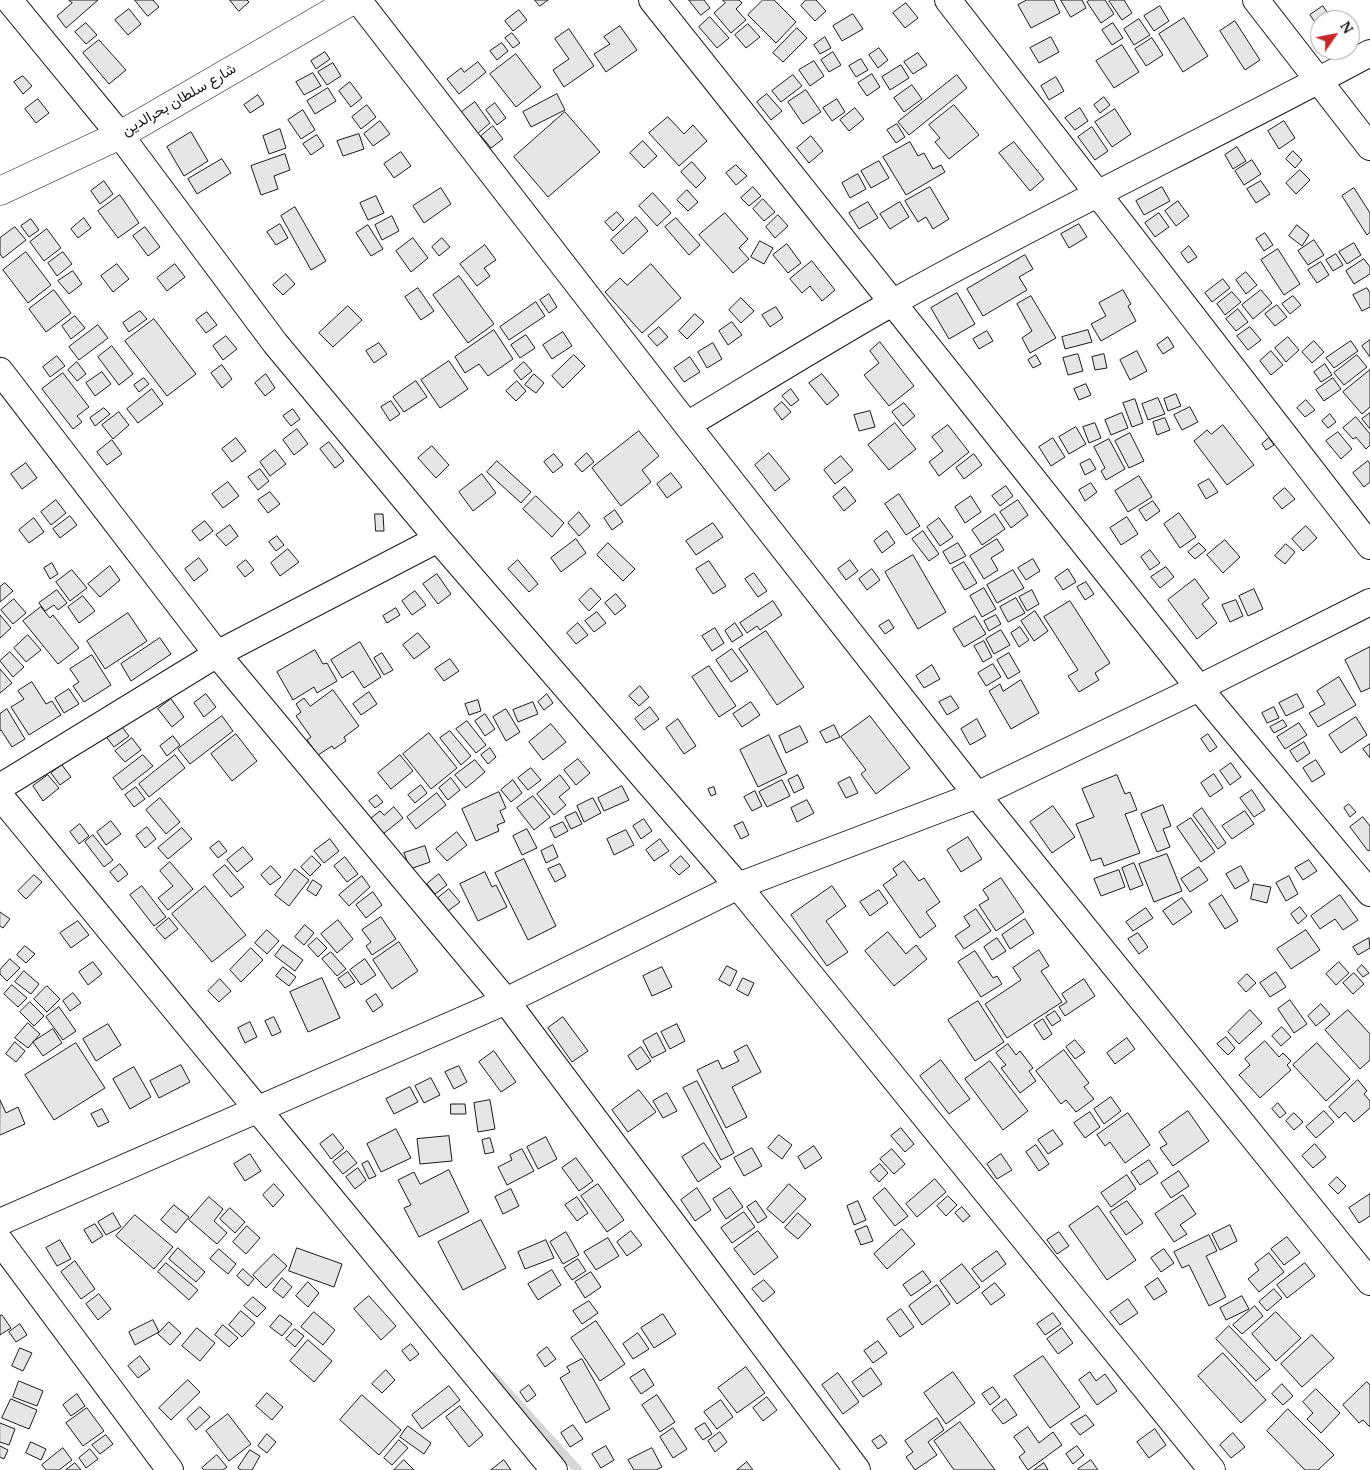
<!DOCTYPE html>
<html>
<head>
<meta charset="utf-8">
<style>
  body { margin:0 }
  #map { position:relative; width:1370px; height:1470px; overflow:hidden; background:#fff; font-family:Merriweather,serif }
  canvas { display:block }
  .north { position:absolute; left:1310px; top:10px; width:50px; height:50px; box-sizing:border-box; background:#fff; border:1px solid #a3a3a3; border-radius:50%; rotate:57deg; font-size:14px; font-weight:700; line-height:20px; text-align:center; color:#1a1a1a }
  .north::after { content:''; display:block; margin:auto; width:18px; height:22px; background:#c62828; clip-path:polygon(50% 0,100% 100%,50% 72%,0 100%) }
</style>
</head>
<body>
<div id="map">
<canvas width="1370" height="1470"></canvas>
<div class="north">N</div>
</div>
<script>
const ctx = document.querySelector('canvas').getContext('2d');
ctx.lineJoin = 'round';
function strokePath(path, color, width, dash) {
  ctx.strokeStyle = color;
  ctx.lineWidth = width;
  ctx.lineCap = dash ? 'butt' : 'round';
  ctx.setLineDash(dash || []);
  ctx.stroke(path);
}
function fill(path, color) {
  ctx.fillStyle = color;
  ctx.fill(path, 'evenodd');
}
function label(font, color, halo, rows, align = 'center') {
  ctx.font = font + ' Merriweather,Vazirmatn,serif';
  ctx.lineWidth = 4;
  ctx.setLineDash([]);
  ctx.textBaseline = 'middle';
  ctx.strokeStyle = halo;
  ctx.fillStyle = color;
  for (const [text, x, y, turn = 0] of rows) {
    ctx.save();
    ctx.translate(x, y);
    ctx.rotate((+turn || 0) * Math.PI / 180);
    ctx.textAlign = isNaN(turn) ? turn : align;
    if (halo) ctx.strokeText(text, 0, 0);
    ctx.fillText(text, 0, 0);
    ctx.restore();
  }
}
const stream = new Path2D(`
  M493,1376L578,1470`);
const building = new Path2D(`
  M69,0H98L66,28L57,16L72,3Z
  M135,0H153L159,7L148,16Z
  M230,0H247L249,2L239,11Z
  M535,0H548L540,6Z
  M689,0H704L710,8L701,15Z
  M723,0H739L742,3L736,9L746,20L731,33L714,13L725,3Z
  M763,0H774L796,22L776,43L748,15Z
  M806,0H816L826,11L815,21L801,6Z
  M1027,0H1054L1060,13L1031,28L1018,5Z
  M1061,0H1082L1086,8L1071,17Z
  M1090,0H1105L1114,14L1101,23L1087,2Z
  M1110,0H1124L1132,13L1122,20L1109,1Z
  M906,3L918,18L905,28L893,13Z
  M1160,6L1169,21L1154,31L1144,16Z
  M1323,6L1332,20H1320L1319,28L1310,15Z
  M129,9L141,24L128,35L115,20Z
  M519,10L527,20L513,31L505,21Z
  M853,14L863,29L842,41L833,26Z
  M710,17L729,38L717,48L699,27Z
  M1184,18L1208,56L1183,72L1159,34Z
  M1139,19L1150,35L1134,45L1124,29Z
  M1235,21L1260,60L1245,70L1220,31Z
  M86,23L97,35L86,44L75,32Z
  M1113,23L1123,38L1112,45L1102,30Z
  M748,24L760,37L746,48L735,35Z
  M620,26L637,50L606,72L594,54L610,44L604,37Z
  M797,28L807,38L783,62L773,53Z
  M569,29L594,66L564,87L553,70L569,59L555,39Z
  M512,33L520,43L513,48L505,38Z
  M825,37L831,48L820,54L814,45Z
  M1051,37L1059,52L1039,63L1030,48Z
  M1152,38L1163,55L1146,66L1135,49Z
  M99,40L126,70L109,84L83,53Z
  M502,43L508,51L497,60L490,51Z
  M1122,45L1139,72L1114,88L1096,61Z
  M879,48L888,60L878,68L869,55Z
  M325,52L330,59L316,69L311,61Z
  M833,52L841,65L829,72L821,60Z
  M918,53L927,65L913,74L904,62Z
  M516,54L541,87L516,107L490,74Z
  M861,59L868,70L856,77L849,66Z
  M814,61L824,76L810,86L799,70Z
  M478,62L486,72L459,94L447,79L461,68L464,72Z
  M333,63L341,76L327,85L318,72Z
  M901,65L909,78L890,90L882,77Z
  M313,73L321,86L304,95L296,82Z
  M872,74L880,87L867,96L858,83Z
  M793,75L802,86L781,102L772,91Z
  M957,75L967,88L909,135L898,122Z
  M23,76L32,86L23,94L14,82Z
  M1056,77L1064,91L1049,100L1041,86Z
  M350,82L362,98L351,107L339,91Z
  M912,85L922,99L904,112L894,98Z
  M328,88L336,101L315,114L307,101Z
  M806,90L821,112L803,124L788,102Z
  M557,94L565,110L531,127L523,112Z
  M767,94L782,111L771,120L757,102Z
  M258,95L264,104L250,113L244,105Z
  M1104,97L1110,105L1100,113L1094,105Z
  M38,99L49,113L36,123L25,109Z
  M837,99L845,112L832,121L823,108Z
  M475,102L490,123L476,135L459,114Z
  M495,103L506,118L497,125L486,110Z
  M367,105L376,117L361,129L352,117Z
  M954,105L979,135L949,159L935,142L940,138L929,125Z
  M855,108L864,119L849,131L840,120Z
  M1080,108L1088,121L1075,130L1065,118Z
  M1115,109L1131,134L1112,147L1095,122Z
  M303,110L315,130L301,139L288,120Z
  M565,112L600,152L548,197L514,157Z
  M668,117L684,134L693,125L707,141L679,166L649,133Z
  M380,121L390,134L373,146L364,134Z
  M1284,121L1295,138L1279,149L1268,131Z
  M897,124L905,137L896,143L887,130Z
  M493,126L503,139L491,148L481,136Z
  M1092,127L1108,151L1095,160L1078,137Z
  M280,129L286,148L269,154L263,136Z
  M191,132L208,161L184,176L167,147Z
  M359,134L364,149L343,156L337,141Z
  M317,135L324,146L311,155L303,144Z
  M811,136L823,151L809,163L797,148Z
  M643,141L657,156L644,168L630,153Z
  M910,142L918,156L924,153L933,169L941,165L945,172L906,195L883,157Z
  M1014,142L1044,179L1030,191L999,153Z
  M1237,147L1246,161L1233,169L1225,155Z
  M1293,151L1302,160L1295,168L1286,159Z
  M401,152L411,166L394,178L384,164Z
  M285,154L290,170L274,176L278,189L261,195L251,166Z
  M222,159L231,173L197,194L188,179Z
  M1252,160L1261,174L1244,185L1235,171Z
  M879,161L889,178L871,188L861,171Z
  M692,162L706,178L696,188L681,172Z
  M736,165L747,176L736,185L726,173Z
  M1300,170L1310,180L1296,194L1286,183Z
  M858,174L866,189L850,198L842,183Z
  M104,181L113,194L100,204L91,191Z
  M1261,181L1270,194L1256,203L1247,189Z
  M753,187L761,196L749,206L741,198Z
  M930,187L949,219L933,229L926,217L918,222L905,201Z
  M1162,187L1170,201L1144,215L1136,201Z
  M441,188L451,204L424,223L413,206Z
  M1354,188L1370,213V232L1367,235L1342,196Z
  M687,190L698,202L688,211L677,200Z
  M653,193L671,213L657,226L639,206Z
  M120,195L139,223L118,238L98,211Z
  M376,196L384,213L368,220L360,203Z
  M763,199L775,212L764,221L753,209Z
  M1178,201L1189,216L1176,226L1165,211Z
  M868,202L878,218L859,229L849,213Z
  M900,202L909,217L890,229L880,214Z
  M295,207L326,261L311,270L281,216Z
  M617,212L624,220L613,231L605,222Z
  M725,213L748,239L739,248L749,259L733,273L699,235Z
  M1159,213L1169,227L1155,237L1145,223Z
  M778,215L788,226L775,238L766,227Z
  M392,216L399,231L382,240L375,225Z
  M636,217L648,231L623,254L611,240Z
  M84,218L91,228L78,238L71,229Z
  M676,218L700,245L689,255L665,227Z
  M31,219L39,230L29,237L21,226Z
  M280,224L288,238L276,245L267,232Z
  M1079,224L1087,237L1069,248L1061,234Z
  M368,225L383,249L371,256L356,233Z
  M1297,225L1309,235L1302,246L1289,236Z
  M15,227L26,240L3,258L0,254V238Z
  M145,227L160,247L148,256L133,236Z
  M47,229L61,248L44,261L30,242Z
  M1265,233L1273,245L1264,251L1256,239Z
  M413,238L428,258L411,272L396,251Z
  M442,238L450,247L439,256L432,247Z
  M1314,240L1324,255L1308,265L1298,251Z
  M760,241L773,248L764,264L751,257Z
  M1354,243L1361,255L1347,264L1339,252Z
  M787,244L801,263L788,273L773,255Z
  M485,245L496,260L484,268L490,276L477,286L460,264Z
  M1189,246L1197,257L1188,263L1181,253Z
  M1278,249L1300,284L1284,295L1261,260Z
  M26,252L51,285L28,303L3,270Z
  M63,252L72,264L57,276L48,263Z
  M1336,254L1343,265L1333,271L1326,260Z
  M1025,255L1033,269L1019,277L1027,290L983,316L967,289Z
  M1364,259L1370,267V274L1354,284L1346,271Z
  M812,261L835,290L822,301L810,286L802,293L790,279Z
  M1321,262L1329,275L1317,283L1308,270Z
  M117,264L129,279L113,292L101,276Z
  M175,264L185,277L167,291L157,278Z
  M651,264L681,298L642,333L605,292L620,278L627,285Z
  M73,271L82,284L69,294L58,281Z
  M1246,272L1257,285L1246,294L1236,280Z
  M286,274L295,284L283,295L273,285Z
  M459,276L494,324L468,343L433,295Z
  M1223,279L1230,288L1212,302L1205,293Z
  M418,288L434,311L421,320L405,297Z
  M1367,288L1370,293V307L1362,311L1353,295Z
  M54,290L71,313L46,332L29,309Z
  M1123,290L1131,304L1128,306L1136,321L1101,341L1091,324L1106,316L1099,303Z
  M1261,290L1272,303L1253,319L1242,305Z
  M1232,292L1241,302L1225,315L1217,304Z
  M957,293L975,324L949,339L931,308Z
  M549,294L557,307L549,313L540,300Z
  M1031,296L1056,338L1030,353L1022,338L1032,331L1017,304Z
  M1293,296L1301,305L1290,314L1282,304Z
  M741,298L754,311L741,323L729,310Z
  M536,302L545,316L509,340L500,327Z
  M1277,305L1287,317L1275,326L1265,314Z
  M348,306L362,320L333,347L319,333Z
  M776,307L783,318L770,327L762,315Z
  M1238,309L1248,322L1236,331L1226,319Z
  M140,311L147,319L129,332L123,323Z
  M207,312L217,325L206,333L196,320Z
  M695,314L704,322L687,339L679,331Z
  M75,316L85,328L71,339L62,326Z
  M154,319L196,374L167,396L125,341Z
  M732,322L742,335L728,345L719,331Z
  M98,325L108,338L79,360L69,347Z
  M659,327L668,337L657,346L648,336Z
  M1250,327L1261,340L1248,350L1237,336Z
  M494,330L513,359L488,376L479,364L465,373L455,357Z
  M1088,330L1092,342L1065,349L1062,337Z
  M987,331L993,341L979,349L973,339Z
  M563,332L572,346L552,359L543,345Z
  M526,335L535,348L520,358L511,345Z
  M226,336L237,349L223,360L213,346Z
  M1168,337L1174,347L1163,354L1157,345Z
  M1288,337L1299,350L1286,362L1275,348Z
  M1370,340V357L1362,346Z
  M1314,341L1324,352L1312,363L1302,352Z
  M1351,341L1358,351L1334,368L1326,358Z
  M880,342L914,386L889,406L864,375L879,363L870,351Z
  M379,343L387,354L374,363L366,351Z
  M713,343L722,359L707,368L698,352Z
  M112,346L133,374L119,385L98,357Z
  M1137,351L1147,371L1130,380L1120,360Z
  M1271,351L1283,365L1271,375L1260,361Z
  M1078,354L1083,371L1068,375L1063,358Z
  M1104,354L1107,368L1095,370L1092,357Z
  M574,355L585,366L563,388L552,376Z
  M1036,355L1041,364L1033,368L1028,360Z
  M1357,355L1367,367L1344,385L1334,373Z
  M57,356L65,366L50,377L43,367Z
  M690,357L700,372L684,382L674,368Z
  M449,361L468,389L440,408L421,380Z
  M77,362L86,374L77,381L68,370Z
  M524,362L532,371L521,380L514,371Z
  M1325,364L1332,375L1321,382L1314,372Z
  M222,365L232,379L222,388L211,373Z
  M1370,370V407L1362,414L1343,392Z
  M102,372L111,384L95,396L86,383Z
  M63,373L89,407L77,416L82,422L73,429L42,389Z
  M266,374L275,388L265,396L255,383Z
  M534,374L544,383L536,393L525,385Z
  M822,374L839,395L827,405L809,383Z
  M144,378L149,384L139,392L134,385Z
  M1333,378L1341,389L1324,401L1316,390Z
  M416,381L427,397L404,412L393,397Z
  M517,381L526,391L516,401L506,391Z
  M1086,384L1091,395L1079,400L1074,389Z
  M152,389L163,404L138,423L127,409Z
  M791,389L799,400L791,406L782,396Z
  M1176,394L1181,406L1168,411L1164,399Z
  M1158,398L1165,414L1148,420L1142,404Z
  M1135,399L1143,423L1132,427L1123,403Z
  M1306,400L1315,410L1305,417L1297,408Z
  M391,401L400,414L390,421L381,407Z
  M782,402L791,412L782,420L774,409Z
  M904,403L915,416L903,426L892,412Z
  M1190,407L1198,422L1182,430L1174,415Z
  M104,408L110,414L95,426L90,418Z
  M293,409L300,419L291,426L283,416Z
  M870,411L875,427L859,431L854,415Z
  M119,412L129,425L113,439L102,425Z
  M1122,413L1128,428L1111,435L1105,420Z
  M1370,413V429L1362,419Z
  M1330,414L1336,422L1328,428L1322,421Z
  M1356,417L1370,434V445L1366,449L1356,437L1353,439L1343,428Z
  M1165,418L1170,430L1157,435L1153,422Z
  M895,423L916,449L889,470L868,445Z
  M1095,423L1101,438L1089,443L1083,427Z
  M948,425L969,452L939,476L929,462L943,451L932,437Z
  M1223,425L1254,465L1227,485L1194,441L1207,430L1211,434Z
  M1076,427L1086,444L1069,454L1059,437Z
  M297,429L308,444L294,455L283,440Z
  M639,431L659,456L642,470L651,482L621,506L592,468Z
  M1338,432L1352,449L1341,459L1326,441Z
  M1130,433L1144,461L1129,468L1115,441Z
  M236,438L246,451L232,462L222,449Z
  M1053,438L1065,457L1051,466L1039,447Z
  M1269,438L1274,445L1266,450L1262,444Z
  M1109,439L1125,469L1106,480L1101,471L1105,468L1094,447Z
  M112,440L122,454L107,465L97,452Z
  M329,442L344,461L335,468L320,449Z
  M432,446L449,465L436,478L418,458Z
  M275,450L286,464L270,476L260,462Z
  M587,453L594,462L582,472L575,464Z
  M769,453L790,479L775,491L755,465Z
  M554,454L563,465L553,473L544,462Z
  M974,454L982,465L964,479L956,468Z
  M841,456L853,470L835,484L824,470Z
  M1090,459L1096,469L1085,475L1080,464Z
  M497,461L531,492L521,503L487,472Z
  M1368,461L1370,464V482L1364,487L1353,473Z
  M26,463L37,478L22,489L11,474Z
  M260,469L269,481L258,490L248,477Z
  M671,473L682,487L667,498L657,484Z
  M482,474L496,493L473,511L459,492Z
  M1139,476L1152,497L1128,512L1115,491Z
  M1209,479L1218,492L1206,499L1198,485Z
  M228,482L239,496L223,508L212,494Z
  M1091,483L1097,492L1085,501L1079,490Z
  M1006,486L1013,496L1000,506L992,496Z
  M845,487L856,501L844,511L833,497Z
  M1285,488L1295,499L1282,509L1273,498Z
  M270,492L280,504L268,513L258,500Z
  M899,494L920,526L906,535L885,504Z
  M536,496L564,523L552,537L523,509Z
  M971,496L981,512L965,523L955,507Z
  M56,500L66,513L51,525L41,512Z
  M1018,500L1028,515L1011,528L1000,512Z
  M1153,501L1160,511L1146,521L1139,510Z
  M615,510L623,522L612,530L604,518Z
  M579,512L590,526L579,536L568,523Z
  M1179,513L1196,537L1180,548L1164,524Z
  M375,514H383L384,531H376Z
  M995,514L1005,529L982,545L972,530Z
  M70,516L77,525L60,538L53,529Z
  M1127,517L1138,534L1121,545L1110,528Z
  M34,518L44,532L29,543L19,530Z
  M939,518L953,537L940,546L927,527Z
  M205,521L213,531L200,541L192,531Z
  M713,523L723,537L696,555L686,541Z
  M230,525L238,536L226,546L216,535Z
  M1306,526L1317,538L1303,551L1292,539Z
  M887,531L895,543L882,553L874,541Z
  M923,531L939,554L929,561L912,539Z
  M277,536L284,545L276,551L269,542Z
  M576,539L586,553L561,572L551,558Z
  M997,539L1004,550L991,558L998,570L984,579L970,556Z
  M1225,540L1240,557L1223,573L1207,555Z
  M608,543L635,569L623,581L597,555Z
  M958,543L966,556L950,564L943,552Z
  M1199,543L1206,550L1195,559L1188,552Z
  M1286,544L1295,552L1285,564L1275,556Z
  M288,549L299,562L280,576L271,563Z
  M1150,550L1160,563L1150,570L1141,557Z
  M913,555L946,612L918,629L885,572Z
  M199,558L208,570L194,581L185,569Z
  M1033,559L1040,571L1026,580L1018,568Z
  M246,560L254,570L245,577L237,567Z
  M518,560L538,584L529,592L508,569Z
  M850,560L858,571L846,580L838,569Z
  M709,561L726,586L713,594L696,569Z
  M964,562L977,583L965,590L952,569Z
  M52,563L58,574L50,579L44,568Z
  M110,566L120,580L100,597L88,584Z
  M1166,567L1174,577L1160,588L1151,577Z
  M872,569L880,580L867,590L859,579Z
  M1068,569L1076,582L1063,590L1055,578Z
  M72,570L87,588L70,601L56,582Z
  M1013,570L1024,588L997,603L987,585Z
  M754,573L767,591L758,597L745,579Z
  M437,574L451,594L438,604L423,584Z
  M1195,579L1209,598L1202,604L1217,623L1197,639L1168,600Z
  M1086,582L1094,594L1085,600L1077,587Z
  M5,583L13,591L0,602V587Z
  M591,588L601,599L589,611L579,600Z
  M984,588L996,609L982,617L970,596Z
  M1254,589L1263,609L1248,616L1239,596Z
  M57,590L67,603L58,610L54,605L45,611L39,603Z
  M1032,590L1039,604L1027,611L1019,597Z
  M415,591L426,605L412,615L402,601Z
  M616,594L626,606L615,615L605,603Z
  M83,596L95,611L79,623L68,607Z
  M1016,598L1025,613L1008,622L1000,607Z
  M14,599L26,613L13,624L1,610Z
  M1236,600L1243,616L1230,622L1222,605Z
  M773,601L782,615L760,630L757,626L747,633L740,623Z
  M1070,601L1110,663L1095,673L1099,680L1079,692L1068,676L1078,670L1044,617Z
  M41,607L50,618L53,615L79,648L58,664L23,621Z
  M396,608L400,615L387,623L383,616Z
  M1035,611L1048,631L1034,641L1021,621Z
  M597,612L606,623L594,632L585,621Z
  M128,613L147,641L105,669L87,641Z
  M0,615L11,628L0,638Z
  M996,615L1001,624L989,631L984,621Z
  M975,616L986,634L964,647L953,629Z
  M889,620L894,628L885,634L879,626Z
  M578,623L588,635L576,644L567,633Z
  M735,623L743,635L732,642L725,631Z
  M1020,627L1029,640L1019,647L1011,633Z
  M715,628L724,643L712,651L702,636Z
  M1001,630L1010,645L994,654L986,639Z
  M766,631L804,687L777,705L739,649Z
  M418,633L430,647L414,659L403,645Z
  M28,635L41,650L26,662L14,648Z
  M160,638L171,654L131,681L121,664Z
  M984,641L992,657L983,662L974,646Z
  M360,642L381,677L364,688L353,671L342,678L331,660Z
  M1370,647V688L1361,692L1345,660Z
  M732,649L748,671L731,682L716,660Z
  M315,650L323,664L327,663L337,681L317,693L314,687L293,700L277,672Z
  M10,652L24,667L13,677L0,661Z
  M382,653L393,670L384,675L374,658Z
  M1009,653L1020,672L1008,679L997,660Z
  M92,655L111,685L84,702L73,686L79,682L70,669Z
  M450,659L459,671L444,681L435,669Z
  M993,664L1001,677L986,686L978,673Z
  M932,665L940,679L924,688L916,676Z
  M709,666L736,706L719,717L692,677Z
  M0,669L12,683L0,693Z
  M1339,677L1356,705L1318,727L1309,713L1325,704L1317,691Z
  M1021,680L1039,713L1011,729L989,691L1000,684L1003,691Z
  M32,682L46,704L52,701L61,715L29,735L11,707L24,699L18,691Z
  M640,686L649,697L639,706L629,696Z
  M69,689L79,704L64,713L55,698Z
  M333,690L359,726L344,737L346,741L334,749L332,746L318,755L307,740L311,737L296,716L301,712L296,704L304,698L310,706Z
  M369,692L377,704L361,715L353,704Z
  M206,694L216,707L204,717L194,703Z
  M547,694L553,703L544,710L538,702Z
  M1297,694L1304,707L1286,716L1279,703Z
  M951,696L959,708L947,715L939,702Z
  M171,699L184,717L172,727L158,709Z
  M478,700L481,711L469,715L465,704Z
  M533,702L538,714L518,722L513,710Z
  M751,702L760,715L742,727L733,714Z
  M650,707L659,719L644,730L635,719Z
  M1274,707L1279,718L1267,723L1262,713Z
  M7,709L25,739L12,747L1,730L0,731V714Z
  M506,709L520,732L506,741L493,717Z
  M485,714L495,729L485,736L475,721Z
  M222,716L233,731L190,764L178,749Z
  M870,716L910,768L876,794L861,774L866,770L841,737Z
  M1356,717L1367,735L1341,753L1329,735Z
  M678,719L696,746L684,754L666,728Z
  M977,719L986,736L970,745L961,729Z
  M1283,720L1287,726L1274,733L1270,727Z
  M467,721L486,745L476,753L456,729Z
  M1299,723L1307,735L1285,749L1277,737Z
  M551,724L566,742L543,760L529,742Z
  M834,725L840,737L826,743L820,732Z
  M800,726L808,742L786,753L779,736Z
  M122,727L129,736L114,747L107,738Z
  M450,731L471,756L461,765L440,738Z
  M429,733L457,768L431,789L403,754Z
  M236,734L257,761L232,781L211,754Z
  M1208,734L1217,747L1210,752L1201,739Z
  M769,735L787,773L758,787L740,750Z
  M173,736L180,745L167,756L160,746Z
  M132,738L141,750L125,762L115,751Z
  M1304,742L1310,753L1297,762L1290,751Z
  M1370,744V758L1363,749Z
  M490,748L496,757L488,764L481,755Z
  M143,755L153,766L122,790L113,778Z
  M175,755L185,768L149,797L139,784Z
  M400,755L413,771L391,789L378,773Z
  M578,759L590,773L576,785L564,770Z
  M475,760L485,772L466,788L455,775Z
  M1316,760L1325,774L1312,782L1303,768Z
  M1231,763L1241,777L1230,785L1220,771Z
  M62,765L71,777L60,785L51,773Z
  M531,768L541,780L528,790L518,778Z
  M1214,774L1223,788L1210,797L1201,783Z
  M48,775L59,788L43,801L33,786Z
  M560,775L570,788L559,797L566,805L554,815L537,794Z
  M798,775L804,788L794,793L788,780Z
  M1117,775L1125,794L1130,792L1137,810L1125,814L1140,853L1104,866L1101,858L1091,861L1076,824L1094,817L1082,789Z
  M850,777L858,793L846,798L838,783Z
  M451,778L460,790L448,800L439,788Z
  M513,780L522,793L511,802L501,790Z
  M782,780L790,796L767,807L759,792Z
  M421,785L427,793L415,803L408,795Z
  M622,786L629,800L604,811L598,798Z
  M136,787L145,799L134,807L125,795Z
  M714,787L716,794L711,796L708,789Z
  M1252,790L1265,810L1254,817L1240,798Z
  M755,791L762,806L752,811L744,797Z
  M499,792L506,808L500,811L505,822L497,825L499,831L476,841L462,809Z
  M437,793L446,805L416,829L407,817Z
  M377,795L383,802L375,808L369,801Z
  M533,796L550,817L534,830L517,808Z
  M160,798L180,822L166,834L146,810Z
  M593,798L601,813L584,822L577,806Z
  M807,800L814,813L797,822L791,808Z
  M1349,804L1356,812L1350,817L1344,808Z
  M1163,805L1171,826L1163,829L1170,847L1157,852L1141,814Z
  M1053,806L1075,837L1052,853L1030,822Z
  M394,807L403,818L383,834L371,818L380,811L384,815Z
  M1202,808L1226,843L1218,849L1193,815Z
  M1245,811L1254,824L1232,839L1222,826Z
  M576,812L582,824L571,829L565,817Z
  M1363,817L1370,826V850L1368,851L1350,827Z
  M1191,818L1215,852L1201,862L1177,827Z
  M644,819L652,831L641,839L633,826Z
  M111,821L121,834L106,845L97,832Z
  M563,822L568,831L555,838L550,828Z
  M743,822L749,835L741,839L734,826Z
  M80,824L89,836L79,844L70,832Z
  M147,827L156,839L145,848L136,836Z
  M182,828L192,839L168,859L158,848Z
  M527,829L537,848L522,855L513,836Z
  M626,830L634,845L614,855L607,839Z
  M457,832L467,845L447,861L436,849Z
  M93,835L113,860L104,867L85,842Z
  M968,837L982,859L961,872L947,850Z
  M330,839L339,851L324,863L314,851Z
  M660,839L669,851L654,861L646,850Z
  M219,841L227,851L218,858L210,848Z
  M553,845L558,857L546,863L541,851Z
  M425,846L430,862L410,869L404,853Z
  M243,847L253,859L237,872L227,860Z
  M1167,854L1182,891L1154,902L1139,864Z
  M312,856L321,865L310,876L301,867Z
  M681,856L690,866L679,875L670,866Z
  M345,857L358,874L347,882L334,866Z
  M524,859L556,926L528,940L495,873Z
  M1309,860L1317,871L1303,880L1295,868Z
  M904,861L919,881L924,878L940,902L926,912L936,926L920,938L883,885L897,875L893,869Z
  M170,862L193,889L168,910L158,898L173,886L160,871Z
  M1134,863L1143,885L1130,890L1122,868Z
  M120,864L128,874L118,882L110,872Z
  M560,864L566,876L555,882L548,869Z
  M225,865L244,887L231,897L213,875Z
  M271,866L281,877L270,885L261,875Z
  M1241,866L1249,881L1235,889L1226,874Z
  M1199,867L1208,880L1190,892L1181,879Z
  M295,869L309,880L289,906L275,895Z
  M1119,870L1125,887L1101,896L1094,879Z
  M485,872L492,887L496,885L507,907L478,921L460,884Z
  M439,874L447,885L435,894L427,884Z
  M34,875L42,882L26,899L18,891Z
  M362,876L370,887L349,906L339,895Z
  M1289,876L1298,894L1286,901L1276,883Z
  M1001,878L1024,912L996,931L979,905L989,899L983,890Z
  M313,880L322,886L316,896L307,890Z
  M1254,884L1271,887L1267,903L1251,899Z
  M142,886L166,917L154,926L130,895Z
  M205,886L246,935L212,962L172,914Z
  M832,886L846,906L826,921L848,952L827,966L791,915Z
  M449,889L460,902L448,911L438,898Z
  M879,890L888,903L870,916L860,902Z
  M373,892L382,905L366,918L356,905Z
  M1222,895L1238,921L1225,929L1209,904Z
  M1340,895L1358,920L1343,930L1335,919L1320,929L1311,916Z
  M1182,898L1192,912L1173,925L1163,911Z
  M1300,907L1307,916L1298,924L1291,914Z
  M1146,908L1153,918L1133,931L1126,922Z
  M976,909L991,931L964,949L955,936L970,926L964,917Z
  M0,912L10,919L3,928L0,926Z
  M381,917L396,939L372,955L366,946L371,942L362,930Z
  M169,918L178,929L165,939L156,929Z
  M1025,919L1034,933L1010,949L1002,935Z
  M338,920L353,939L337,953L321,934Z
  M78,921L89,935L71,948L60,933Z
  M305,925L314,933L304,945L295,937Z
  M267,930L279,941L267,954L255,943Z
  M1306,930L1320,950L1291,969L1277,949Z
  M888,932L906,954L916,945L927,959L894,986L865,951Z
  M1138,933L1148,947L1139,954L1128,939Z
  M317,938L327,948L318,957L308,946Z
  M997,938L1006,951L992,960L984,947Z
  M1369,938L1370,948L1358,955L1353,947Z
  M399,942L418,971L392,989L373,960Z
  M283,945L303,960L295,971L275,956Z
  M25,946L35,954L26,963L17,955Z
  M251,948L263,960L241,982L230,970Z
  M1039,950L1049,966L1041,971L1062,1002L1007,1038L985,1004L1021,980L1013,968Z
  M975,951L993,978L997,976L1002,984L981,997L958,962Z
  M331,952L346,969L337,976L322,959Z
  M10,959L20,968L7,981L0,974V970Z
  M365,959L376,975L361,985L350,970Z
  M93,962L102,974L88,985L79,972Z
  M1339,962L1349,973L1336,985L1326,974Z
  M1362,965L1369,973L1363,977L1357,970Z
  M727,966L737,971L730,986L719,980Z
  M283,967L296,977L289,986L276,976Z
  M662,967L672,987L652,996L643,976Z
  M24,971L39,984L31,994L15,982Z
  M348,972L355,982L345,988L338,979Z
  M1276,972L1286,987L1270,997L1260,983Z
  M1354,973L1364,984L1353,994L1343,983Z
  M1247,974L1256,983L1246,992L1238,983Z
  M322,978L340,1018L308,1032L290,992Z
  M743,978L754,983L748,996L737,990Z
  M220,979L231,991L219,1002L208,991Z
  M1084,979L1095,996L1065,1016L1059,1007L1067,1002L1062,994Z
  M12,985L27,998L18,1007L4,994Z
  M47,986L60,999L47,1012L34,999Z
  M73,993L81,1003L70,1011L63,1001Z
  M376,994L383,1005L373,1012L366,1001Z
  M1290,1000L1307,1024L1294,1033L1278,1009Z
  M978,1001L1004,1042L975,1061L948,1020Z
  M30,1002L44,1016L34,1026L20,1012Z
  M1321,1004L1330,1014L1316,1026L1308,1016Z
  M59,1007L76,1031L63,1040L46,1017Z
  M1250,1010L1262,1023L1239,1044L1228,1032Z
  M1348,1010L1370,1034V1060L1360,1069L1325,1030Z
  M1055,1011L1061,1020L1052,1026L1046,1017Z
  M274,1017L281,1032L272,1036L265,1021Z
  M563,1017L588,1051L572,1062L548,1028Z
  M1043,1019L1052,1034L1044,1040L1034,1025Z
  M250,1022L257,1037L245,1043L238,1028Z
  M28,1023L40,1034L28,1048L15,1038Z
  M108,1024L121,1045L96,1061L83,1039Z
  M677,1024L685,1041L670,1049L661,1032Z
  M1282,1027L1291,1037L1281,1046L1272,1036Z
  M53,1029L62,1043L43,1056L33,1042Z
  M657,1033L666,1051L652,1058L643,1041Z
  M1226,1037L1235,1048L1228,1055L1217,1044Z
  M1127,1038L1135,1049L1115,1064L1107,1053Z
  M1075,1040L1085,1052L1075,1059L1066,1047Z
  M1265,1041L1279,1057L1283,1053L1291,1061L1287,1065L1291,1070L1260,1098L1239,1075L1250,1065L1245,1059Z
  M15,1042L25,1051L16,1062L6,1054Z
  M76,1043L105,1088L54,1120L25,1075Z
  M1317,1043L1350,1079L1326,1101L1293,1065Z
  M1008,1044L1016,1055L1020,1051L1033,1068L1029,1071L1036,1081L1020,1093L1001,1068L1006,1065L996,1053Z
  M747,1045L761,1072L732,1087L747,1117L726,1128L697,1070L718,1060L722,1069L739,1061L734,1052Z
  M641,1047L651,1061L637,1070L628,1056Z
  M1064,1050L1089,1083L1084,1087L1094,1099L1076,1112L1066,1100L1061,1104L1036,1071Z
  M494,1051L516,1082L501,1092L479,1062Z
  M941,1060L970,1099L949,1114L920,1076Z
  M990,1061L1028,1111L1003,1130L965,1079Z
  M181,1065L190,1082L159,1098L150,1081Z
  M459,1066L467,1082L454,1089L445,1072Z
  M134,1067L151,1097L130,1109L113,1079Z
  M431,1078L440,1095L424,1103L415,1086Z
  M1358,1080L1367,1091L1364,1094L1370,1101V1108L1354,1122L1345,1112L1339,1118L1329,1107Z
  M697,1081L734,1153L721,1160L683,1088Z
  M410,1087L418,1102L394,1114L386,1099Z
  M639,1090L656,1112L628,1132L612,1110Z
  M667,1093L677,1111L663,1118L653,1101Z
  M1111,1097L1121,1111L1104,1124L1094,1109Z
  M0,1100L6,1113L18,1107L25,1124L0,1135Z
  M490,1100L495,1129L478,1132L474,1103Z
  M1278,1103L1286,1113L1280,1118L1272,1109Z
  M451,1104H465L466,1114H451Z
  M102,1109L109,1122L98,1127L91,1114Z
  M1188,1111L1209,1141L1173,1166L1160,1148L1167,1144L1159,1132Z
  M1324,1111L1334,1122L1316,1138L1306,1127Z
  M1090,1112L1100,1127L1085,1138L1074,1123Z
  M1128,1113L1150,1145L1125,1163L1110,1142L1105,1146L1097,1135Z
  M1294,1113L1303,1122L1294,1130L1286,1121Z
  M901,1128L914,1144L905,1152L891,1136Z
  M396,1129L411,1158L381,1172L367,1144Z
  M1053,1130L1063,1144L1048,1154L1038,1140Z
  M333,1134L344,1148L331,1159L320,1144Z
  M779,1135L792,1145L782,1159L768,1148Z
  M449,1136L452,1161L420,1164L417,1139Z
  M546,1137L557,1159L538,1169L527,1147Z
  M490,1138L494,1152L485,1154L482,1140Z
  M704,1143L721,1167L698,1182L682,1157Z
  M1315,1144L1326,1157L1313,1168L1302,1156Z
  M1036,1145L1049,1164L1039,1171L1026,1152Z
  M814,1146L822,1158L805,1169L798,1157Z
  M752,1148L762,1166L744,1176L734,1158Z
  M522,1149L534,1171L507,1185L498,1167L512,1160L510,1155Z
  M892,1149L905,1164L894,1174L880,1159Z
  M347,1151L357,1163L343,1174L333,1162Z
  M250,1154L261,1171L245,1181L234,1164Z
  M1001,1154L1012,1170L997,1179L987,1164Z
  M576,1158L593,1181L579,1191L562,1168Z
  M1149,1160L1158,1173L1140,1185L1131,1172Z
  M368,1161L376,1176L369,1179L362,1164Z
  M880,1164L888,1173L879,1182L870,1172Z
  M358,1168L366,1180L355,1189L346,1177Z
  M449,1170L469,1212L419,1237L404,1208L411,1205L398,1180L414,1172L420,1184Z
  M1179,1171L1189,1186L1171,1198L1161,1183Z
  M1127,1175L1136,1189L1111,1207L1101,1193Z
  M1337,1177L1346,1186L1338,1194L1329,1185Z
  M935,1179L946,1192L917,1217L906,1204Z
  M274,1184L284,1195L273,1207L263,1195Z
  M598,1184L624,1220L607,1232L581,1196Z
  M789,1184L806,1199L783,1223L767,1209Z
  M697,1188L711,1210L695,1221L681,1200Z
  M730,1188L743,1207L726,1219L713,1199Z
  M885,1188L908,1216L895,1226L873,1198Z
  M511,1189L519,1206L503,1214L495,1197Z
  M1370,1194V1216L1359,1223L1349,1208Z
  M1183,1195L1196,1214L1180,1225L1187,1234L1174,1242L1155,1214Z
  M948,1196L957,1205L946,1216L937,1206Z
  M209,1197L223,1209L214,1221L227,1233L217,1244L189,1220Z
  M577,1197L588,1213L577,1221L565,1205Z
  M756,1201L767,1217L758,1223L747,1207Z
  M858,1201L866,1220L854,1225L847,1206Z
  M1127,1201L1143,1223L1126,1235L1110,1212Z
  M174,1205L189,1217L176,1233L161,1220Z
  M1098,1206L1136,1260L1107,1280L1069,1226Z
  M962,1207L970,1216L963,1222L955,1213Z
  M230,1208L245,1222L235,1233L220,1219Z
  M744,1212L755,1227L732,1243L721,1228Z
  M113,1213L121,1227L106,1235L98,1222Z
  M798,1213L811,1225L798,1239L785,1228Z
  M135,1215L173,1247L154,1269L116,1236Z
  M481,1220L506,1268L463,1290L438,1242Z
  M95,1224L103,1236L92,1243L84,1230Z
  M1230,1225L1237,1241L1220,1250L1212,1234Z
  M247,1226L260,1238L246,1254L233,1242Z
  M867,1226L873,1241L861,1245L855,1231Z
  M902,1229L915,1244L887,1269L874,1254Z
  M631,1231L642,1245L627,1256L617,1242Z
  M758,1231L778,1257L754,1275L734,1249Z
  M566,1232L579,1255L563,1264L550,1242Z
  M1059,1232L1069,1246L1057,1254L1047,1240Z
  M1209,1235L1217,1251L1206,1256L1226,1297L1209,1306L1189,1265L1182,1268L1174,1252Z
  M1287,1237L1300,1253L1284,1265L1271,1249Z
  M608,1238L619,1256L596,1270L584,1252Z
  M60,1240L71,1259L57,1266L46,1248Z
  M546,1240L554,1258L525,1269L518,1252Z
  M178,1248L205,1272L196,1282L169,1259Z
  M297,1248L342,1264L334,1287L289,1271Z
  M219,1249L236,1264L228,1274L210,1259Z
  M1164,1249L1174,1263L1161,1272L1151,1258Z
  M997,1251L1006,1264L982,1282L972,1269Z
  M1269,1253L1284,1272L1259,1292L1248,1279L1259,1270L1255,1264Z
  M274,1254L287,1266L266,1288L253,1275Z
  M578,1259L586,1271L572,1280L564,1268Z
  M75,1261L95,1289L81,1299L61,1272Z
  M166,1263L198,1290L189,1300L158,1272Z
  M1305,1263L1315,1276L1287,1298L1277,1285Z
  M962,1264L980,1287L957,1304L940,1281Z
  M243,1269L254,1279L248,1286L237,1276Z
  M552,1270L561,1285L538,1300L528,1284Z
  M923,1271L931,1282L911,1296L903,1285Z
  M591,1272L601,1287L585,1298L575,1282Z
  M282,1278L292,1287L283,1298L273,1290Z
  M1158,1278L1167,1292L1154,1300L1145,1287Z
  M764,1280L775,1292L763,1302L752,1289Z
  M308,1282L319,1293L308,1307L296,1296Z
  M995,1283L1005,1295L991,1305L982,1293Z
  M937,1285L950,1304L922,1325L909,1306Z
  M1274,1289L1282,1298L1267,1311L1259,1302Z
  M99,1294L111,1309L98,1320L86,1304Z
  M369,1296L396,1326L381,1340L354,1309Z
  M1242,1296L1249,1309L1226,1320L1220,1308Z
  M253,1297L266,1308L257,1317L244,1306Z
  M1128,1299L1138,1313L1120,1325L1110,1312Z
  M589,1301L598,1313L582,1324L573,1311Z
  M1255,1306L1263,1316L1242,1334L1233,1325Z
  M901,1309L914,1327L900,1337L887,1319Z
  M241,1311L255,1323L242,1337L229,1325Z
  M314,1312L335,1330L323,1345L301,1327Z
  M1276,1312L1301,1338L1276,1361L1252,1334Z
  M1053,1313L1061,1324L1045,1335L1037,1324Z
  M663,1314L676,1334L654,1348L641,1328Z
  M2,1315L11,1328L0,1335V1316Z
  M280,1315L292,1324L282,1336L270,1327Z
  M153,1320L159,1332L135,1345L129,1332Z
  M596,1321L625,1364L600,1381L571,1338Z
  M169,1322L181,1333L170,1345L158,1334Z
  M20,1324L27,1335L16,1342L9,1332Z
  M223,1325L238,1338L229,1347L215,1335Z
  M1229,1326L1270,1369L1256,1381L1216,1339Z
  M197,1328L215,1343L200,1361L182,1346Z
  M1062,1328L1073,1343L1058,1354L1047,1339Z
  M295,1329L304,1336L295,1347L286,1339Z
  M638,1333L649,1349L633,1359L623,1344Z
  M1312,1335L1334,1358L1302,1387L1281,1364Z
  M308,1340L332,1361L314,1382L290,1361Z
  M878,1341L887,1353L873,1363L864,1351Z
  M411,1344L419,1354L410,1361L402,1351Z
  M547,1347L556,1359L545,1367L537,1355Z
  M20,1348L32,1353L23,1371L12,1366Z
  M1223,1353L1266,1400L1241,1423L1198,1376Z
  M140,1356L150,1369L138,1378L128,1366Z
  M1043,1356L1080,1407L1050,1428L1014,1376Z
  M582,1359L610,1409L586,1423L560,1378L570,1372L567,1367Z
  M746,1367L765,1393L737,1413L718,1388Z
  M871,1368L882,1384L863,1397L852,1382Z
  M644,1369L654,1385L641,1394L630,1378Z
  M386,1370L395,1380L382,1393L372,1384Z
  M953,1372L975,1403L946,1424L924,1393Z
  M1090,1372L1096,1381L1105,1374L1117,1391L1097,1405L1079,1380Z
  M838,1373L859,1402L843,1414L822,1385Z
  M188,1380L200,1392L171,1420L159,1408Z
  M19,1381L43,1391L37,1406L13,1397Z
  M1367,1382L1370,1385V1427L1363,1420L1359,1423L1343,1405Z
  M1282,1384L1293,1396L1283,1405L1272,1394Z
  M529,1385L536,1395L527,1402L520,1392Z
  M449,1386L460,1400L422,1429L412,1415Z
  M993,1387L1000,1397L990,1405L982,1394Z
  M1316,1389L1340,1413L1321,1433L1307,1419L1313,1413L1303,1402Z
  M267,1393L283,1407L272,1420L256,1406Z
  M77,1394L85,1406L71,1416L63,1405Z
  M362,1395L401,1430L379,1455L340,1420Z
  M657,1395L675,1422L660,1432L642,1405Z
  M767,1397L777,1410L763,1421L753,1408Z
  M11,1399L37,1410L29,1429L2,1418Z
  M1006,1399L1017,1415L1003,1424L992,1410Z
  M721,1400L733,1417L717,1429L704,1412Z
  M460,1406L483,1435L469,1447L446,1417Z
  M200,1407L210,1417L196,1430L187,1419Z
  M87,1408L104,1431L83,1446L66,1423Z
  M1288,1409L1334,1455L1318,1470H1305L1267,1431Z
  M228,1414L251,1444L229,1461L206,1431Z
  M1086,1415L1094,1425L1080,1435L1071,1424Z
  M937,1418L944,1430L928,1442L937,1455L915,1470L906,1457L913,1452L905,1441Z
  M960,1422L995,1470H954L934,1441Z
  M0,1423L15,1429L9,1445L0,1442Z
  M705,1423L712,1434L703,1440L695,1429Z
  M573,1425L583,1439L570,1447L561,1433Z
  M408,1426L431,1443L424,1454L400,1437Z
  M1028,1427L1039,1443L1053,1432L1062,1445L1028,1470L1019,1457L1025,1452L1014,1437Z
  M673,1428L687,1449L673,1458L660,1437Z
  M1155,1429L1166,1445L1149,1458L1137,1442Z
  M720,1432L727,1442L715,1452L708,1441Z
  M1233,1433L1245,1447L1231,1458L1220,1445Z
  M267,1434L276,1442L267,1453L258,1446Z
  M106,1435L113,1444L100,1454L92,1445Z
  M881,1435L887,1443L878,1449L872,1441Z
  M399,1440L408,1448L392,1465L384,1458Z
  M31,1442L46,1449L41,1460L26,1453Z
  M0,1446L8,1450L4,1459L0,1457Z
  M606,1446L614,1460L601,1468L592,1454Z
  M1077,1446L1084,1455L1073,1464L1066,1454Z
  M63,1448L72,1460L59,1470H46L42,1465Z
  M652,1448L662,1467L656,1470H634L628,1460Z
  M90,1449L98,1459L86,1468L79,1458Z
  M250,1450L260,1456L252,1470H241L238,1468Z
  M217,1455L227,1467L223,1470H204L202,1468Z
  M404,1460L414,1470H394Z
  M504,1460L511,1470H491Z
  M1091,1460L1098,1470H1078V1469Z
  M747,1462L753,1470H737Z
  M75,1463L81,1470H66Z
  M1044,1463L1048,1470H1034Z`);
const street = new Path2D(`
  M9,0L120,135L275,343L438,539L738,886L1212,1470
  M358,0L687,425L977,795L1370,1282
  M652,0L1199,688L1370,893
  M948,0L1370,546
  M1256,0L1370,147
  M0,371L217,654L506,1001L857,1470
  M687,425C756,384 823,342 892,303C1049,215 1212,138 1370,53
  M0,787L217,654L438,539
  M0,796L554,1470
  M0,1222L506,1001L738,886L977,795L1199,688L1370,602
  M0,1241L170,1470`);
const secondary = new Path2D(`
  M0,191L120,135L353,0`);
const streetNames = [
  ["شارع سلطان بحرالدين",179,100,-30]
];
strokePath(stream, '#d7d7d7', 9);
fill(building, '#e6e6e6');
strokePath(building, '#1a1a1a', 1);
strokePath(street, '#1a1a1a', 28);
strokePath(secondary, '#1a1a1a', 29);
strokePath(street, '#fff', 26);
strokePath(secondary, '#fff', 28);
label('15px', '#1a1a1a', '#fff', streetNames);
</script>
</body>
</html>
